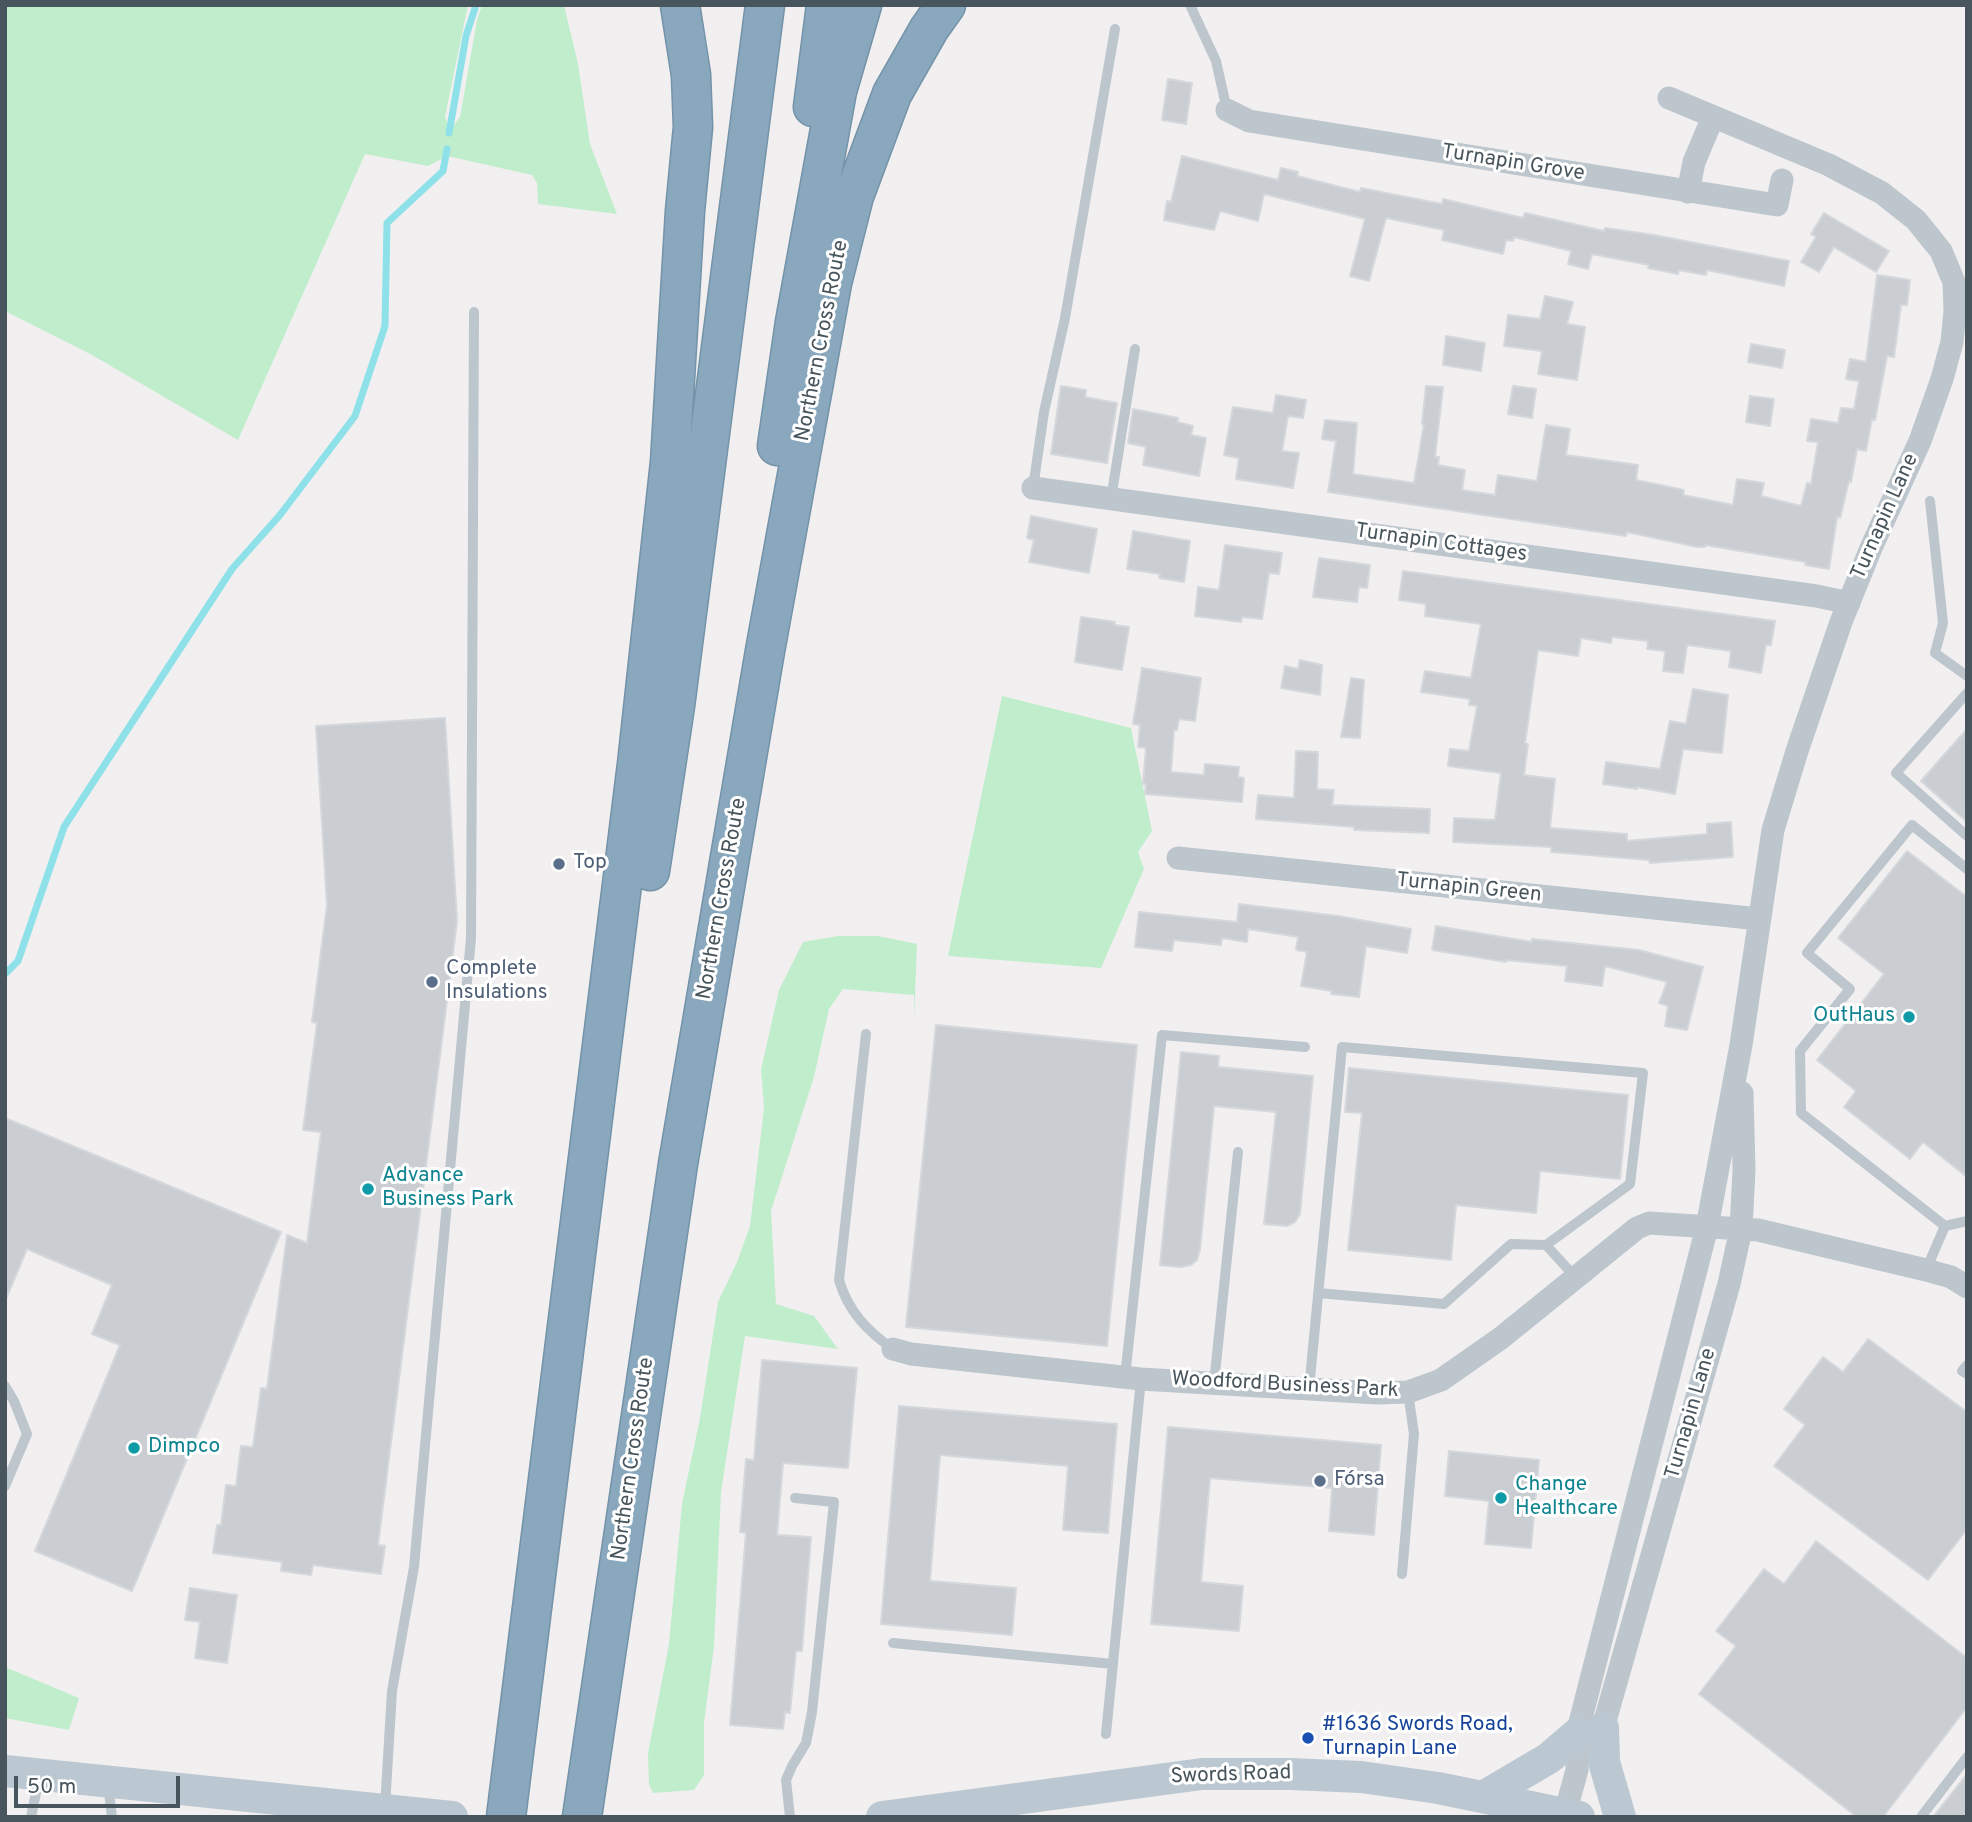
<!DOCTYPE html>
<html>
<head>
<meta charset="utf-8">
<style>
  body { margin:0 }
  #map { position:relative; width:1972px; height:1822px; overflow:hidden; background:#f2eff0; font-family:Overpass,sans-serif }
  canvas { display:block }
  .frame { position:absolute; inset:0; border:7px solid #48555c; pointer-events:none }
  .scale { position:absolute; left:14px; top:1776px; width:166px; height:32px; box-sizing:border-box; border:4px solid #48555c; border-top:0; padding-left:9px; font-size:21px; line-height:24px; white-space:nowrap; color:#48555c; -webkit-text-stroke:5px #fff; paint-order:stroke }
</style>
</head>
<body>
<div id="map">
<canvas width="1972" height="1822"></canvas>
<div class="frame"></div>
<div class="scale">50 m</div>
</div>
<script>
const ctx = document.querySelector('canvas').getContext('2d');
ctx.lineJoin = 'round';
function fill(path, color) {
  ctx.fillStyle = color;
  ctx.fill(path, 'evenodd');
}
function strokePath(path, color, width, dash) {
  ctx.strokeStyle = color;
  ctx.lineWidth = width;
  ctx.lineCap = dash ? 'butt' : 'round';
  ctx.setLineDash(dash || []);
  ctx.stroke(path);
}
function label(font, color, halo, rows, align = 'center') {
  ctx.font = font + ' Overpass,sans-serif';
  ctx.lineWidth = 6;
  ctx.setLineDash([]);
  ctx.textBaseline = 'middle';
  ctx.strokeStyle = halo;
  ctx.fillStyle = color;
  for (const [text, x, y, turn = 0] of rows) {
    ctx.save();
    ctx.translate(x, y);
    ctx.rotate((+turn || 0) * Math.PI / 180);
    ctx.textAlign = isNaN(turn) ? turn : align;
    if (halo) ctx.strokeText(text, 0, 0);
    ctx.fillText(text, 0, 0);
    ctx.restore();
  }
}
const green = new Path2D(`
  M5,5H468L445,117L450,130L460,117L477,20L482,5H564L578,64L590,144L617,214L538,204L537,183L532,175L447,156L428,166L365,154L238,440L92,355L5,311Z
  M1002,696L1131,728L1152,831L1138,852L1144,869L1101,968L948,956Z
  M838,936H878L917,944L914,1021V995L843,989L829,1009L814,1077L771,1211L776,1304L814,1316L838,1349L745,1336L721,1492L714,1646L704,1723V1775L694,1790L653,1793L649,1784L648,1753L669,1644L682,1504L700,1418L718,1302L737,1262L750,1226L764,1108L761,1070L779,990L803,942Z
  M5,1667L79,1698L69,1730L5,1718Z`);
const stream = new Path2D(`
  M449,133L466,36L476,5
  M5,974L18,961L64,827L232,569L280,515L355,416L385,326L387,223L443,171L447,149`);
const building = new Path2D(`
  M1168,79L1192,83L1186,124L1162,120Z
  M1182,156L1278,180L1281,168L1298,172L1297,176L1360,192L1361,188L1442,204L1443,199L1523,218L1525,213L1604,231L1605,228L1654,235L1789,261L1784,286L1707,270L1706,275L1679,270L1678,274L1648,268L1649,265L1592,254L1588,269L1568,264L1571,251L1514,237L1513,241L1506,240L1503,254L1442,240L1444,230L1386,218L1369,281L1350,276L1365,219L1264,194L1258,221L1220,211L1214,230L1164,220L1167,201L1171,202Z
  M1824,213L1889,251L1876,272L1834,247L1819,272L1801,262L1816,237L1811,234Z
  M1877,275L1910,280L1907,305H1901L1894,357L1887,356L1875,420L1872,419L1866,451L1857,449L1851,482L1849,481L1840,518L1837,517L1829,569L1805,565L1806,562L1705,545V547H1697L1627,532L1626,536L1328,492L1336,441L1322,439L1325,420L1357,423L1353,474L1414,483L1424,424H1422L1426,386L1443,387L1435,457H1439L1438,465L1465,470L1462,490L1495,495L1498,475L1537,481L1546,425L1570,429L1566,455L1638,465L1636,480L1684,490L1683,495L1733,505L1737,479L1764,483L1761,496L1801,506L1807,483L1811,484L1818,442L1807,441L1811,419L1838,423L1841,408L1854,409L1859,381L1846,379L1850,359L1866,362Z
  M1545,296L1573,302L1567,324L1585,327L1577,380L1538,374L1542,351L1504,346L1508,315L1540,319Z
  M1446,336L1485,343L1481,371L1443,365Z
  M1751,344L1785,350L1782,368L1748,362Z
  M1061,386L1086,390L1085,397L1117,403L1107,463L1051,454Z
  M1513,386L1536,389L1532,418L1508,414Z
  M1276,395L1306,400L1303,418L1288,416L1282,451L1299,453L1293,488L1236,479L1239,458L1224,455L1233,407L1273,413Z
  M1750,396L1774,399L1770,426L1746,422Z
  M1133,409L1178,418L1177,422L1193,426L1191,435L1206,438L1199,476L1143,465L1146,447L1128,443Z
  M1031,516L1097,529L1089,573L1029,562L1034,540L1027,538Z
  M1133,531L1190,541L1184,582L1159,578L1160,574L1127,569Z
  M1225,545L1282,553L1279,574L1269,573L1262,619L1242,617L1241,622L1195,616L1198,587L1219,590Z
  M1319,558L1370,565L1367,588L1359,587L1357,602L1313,597Z
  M1403,571L1775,621L1771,645H1766L1761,673L1729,667L1731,651L1687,645L1683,673L1663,671L1665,651L1647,649L1648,641L1612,637L1611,643L1581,638L1578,656L1538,650L1525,744H1528L1524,775L1555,779L1550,828L1627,834V841L1707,834V824L1731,822L1733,857L1650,863L1649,860L1551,852L1552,847L1453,842L1454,818L1495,820L1501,773L1448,766L1450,749L1469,751L1477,706L1469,705L1470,699L1421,692L1425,671L1471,678L1481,624L1425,616L1426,604L1399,600Z
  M1081,617L1115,622L1114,625L1129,627L1122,670L1075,662Z
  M1300,660L1322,665L1320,695L1281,688L1285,666L1298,669Z
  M1142,668L1201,678L1195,721L1179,719L1177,730H1174L1171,772L1204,775L1205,764L1239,767L1238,777L1244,778L1242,802L1145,794L1146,784H1143L1146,748L1138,747L1140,725L1133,724Z
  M1351,678L1364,680L1360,738L1341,737Z
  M1693,689L1728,695L1722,753L1683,749L1675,794L1637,787V789L1603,784L1606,762L1660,769L1670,721L1686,724Z
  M445,718L457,921L378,1545L385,1546L381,1574L313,1565L311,1575L281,1571L282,1562L213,1553L217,1525H221L226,1485L236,1486L241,1446L253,1447L261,1388L267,1389L287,1235L307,1243L321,1132L303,1130L317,1023L312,1022L327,905L316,726Z
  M1967,729V822L1921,781Z
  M1296,751L1318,752L1317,789L1334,790L1332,805L1430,809L1429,833L1354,830V827L1256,819L1258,795L1294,798Z
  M1907,851L1967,897V1177L1923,1142L1910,1159L1844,1107L1856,1091L1817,1060L1884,974L1838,938Z
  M1239,904L1338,916L1411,929L1407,953L1366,946L1359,997L1331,994L1332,991L1301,986L1307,952L1296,950L1298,937L1248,929L1247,942L1222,938L1221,945L1174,940L1172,951L1135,947L1139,912L1237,922Z
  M1436,926L1532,942V939L1639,950L1703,967L1687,1030L1665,1026L1668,1006L1659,1003L1667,982L1605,966L1602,986L1565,981L1567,966L1506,960V962L1432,950Z
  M936,1025L1137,1045L1107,1346L906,1327Z
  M1181,1052L1219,1056L1218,1067L1313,1076L1300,1214L1295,1222L1287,1226L1264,1224L1276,1112L1214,1106L1200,1250L1197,1260L1191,1265L1180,1267L1160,1265Z
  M1349,1068L1628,1095L1620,1179L1540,1171L1536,1213L1456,1205L1451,1260L1348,1250L1362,1113L1345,1112Z
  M5,1118L281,1232L132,1591L35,1551L120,1345L92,1334L112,1285L27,1249L5,1301Z
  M1868,1339L1967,1412V1529L1928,1580L1774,1466L1805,1425L1784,1409L1823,1357L1843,1372Z
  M762,1360L857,1368L848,1468L783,1463L777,1535L811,1537L802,1651H796L790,1713L785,1712L783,1729L730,1725L746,1533L740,1532L746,1459L754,1460Z
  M899,1406L1117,1424L1108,1533L1063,1530L1068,1466L940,1455L930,1581L1016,1588L1012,1635L881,1624Z
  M1168,1427L1381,1445L1374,1535L1329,1531L1332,1488L1210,1478L1201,1582L1243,1586L1239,1631L1151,1624Z
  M1449,1451L1539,1460L1531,1548L1485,1544L1489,1501L1445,1496Z
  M1816,1541L1967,1658V1707L1883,1817H1857L1699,1694L1736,1646L1716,1631L1764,1569L1784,1584Z
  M190,1588L237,1595L227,1663L195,1658L200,1622L185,1620Z
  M1967,1774V1817H1933Z`);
const service = new Path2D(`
  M1190,5L1216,61L1227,110
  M1033,488L1044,412L1065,318L1115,29
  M1111,499L1135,349
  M1930,501L1943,623L1935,653L1967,676
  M1967,693L1896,773L1967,836
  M1967,869L1912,825L1807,953L1850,989L1800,1051L1801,1113L1945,1226L1967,1221
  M866,1034L839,1280C848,1311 867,1331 893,1349
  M1546,1245L1577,1279
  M1926,1270L1945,1226
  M1967,1365L1962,1371L1967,1374
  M1125,1377L1162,1035L1305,1047
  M1214,1383L1238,1152
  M5,1386L14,1401L27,1434L5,1486
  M1309,1389L1342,1047L1643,1073L1630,1184L1546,1245L1511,1244L1444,1304L1318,1293
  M1402,1574L1414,1434L1408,1392
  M893,1643L1113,1664
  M1106,1734L1141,1379
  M108,1785L112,1817
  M385,1807L392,1691L414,1567L471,938L474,312
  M31,1817L39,1778
  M790,1817L786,1780L792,1766L806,1743L812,1712L834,1502L795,1498
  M1921,1817L1967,1757`);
const minor = new Path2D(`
  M1227,110L1249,121L1777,205L1782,180
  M1688,192L1694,162L1713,117
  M1033,488L1817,596L1849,603
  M1178,858L1759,919
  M893,1349L911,1354L1141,1379L1377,1393L1408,1392L1441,1380L1501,1338L1637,1228L1649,1223L1758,1230L1926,1270L1951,1277L1967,1287
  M1595,1741L1603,1728L1729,1284L1741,1229L1744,1170L1742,1093
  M1564,1817L1577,1770V1734L1707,1227L1741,1045L1773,830L1797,751L1841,622L1871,548L1920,441L1942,379L1952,342L1955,311L1954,282L1941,251L1916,220L1882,193L1829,165L1669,98`);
const secondary = new Path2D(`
  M1603,1728L1604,1762L1620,1817
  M5,1771L452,1817
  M1483,1797L1549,1758L1577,1734
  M882,1817L1202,1774H1290L1361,1777L1438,1788L1579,1817`);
const motorway = new Path2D(`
  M813,107L826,5
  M777,446L795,322L837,91L862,5
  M650,871L675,706L765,5
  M506,1817L637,764L670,462L685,211L693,127L691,75L680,5
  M582,1817L678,1164L765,651L832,283L854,196L892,94L929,29L946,5`);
const markers = [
  [559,864,7,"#5c6f8a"],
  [432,982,7,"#5c6f8a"],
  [1909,1017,7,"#0f9aa8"],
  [368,1189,7,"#0f9aa8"],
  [134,1448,7,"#0f9aa8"],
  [1320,1481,7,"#5c6f8a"],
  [1501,1498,7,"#0f9aa8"],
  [1308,1738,7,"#1a4fb4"]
];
const streetNames = [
  ["Turnapin Grove",1513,164,9],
  ["Northern Cross Route",823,341,-79],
  ["Turnapin Lane",1886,517,-66],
  ["Turnapin Cottages",1441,544,8],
  ["Turnapin Green",1469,889,6],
  ["Northern Cross Route",723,899,-80],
  ["Woodford Business Park",1285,1386,3],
  ["Turnapin Lane",1692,1414,-74],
  ["Northern Cross Route",634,1459,-82],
  ["Swords Road",1231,1776,-2]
];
const serviceNames = [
  ["Top",573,864],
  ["Complete",446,970],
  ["Insulations",446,994],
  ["Fórsa",1334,1481]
];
const cultureNames = [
  ["OutHaus",1895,1017,"right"],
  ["Advance",382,1177],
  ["Business Park",382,1201],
  ["Dimpco",148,1448],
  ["Change",1515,1486],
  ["Healthcare",1515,1510]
];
const transitNames = [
  ["#1636 Swords Road,",1322,1726],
  ["Turnapin Lane",1322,1750]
];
fill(green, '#c0eecc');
strokePath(stream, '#8ee1e9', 7);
fill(building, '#cacdd2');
strokePath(building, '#d4d7db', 2);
strokePath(motorway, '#7493a8', 41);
strokePath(service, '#bcc6cc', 10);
strokePath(minor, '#bcc6cc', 23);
strokePath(secondary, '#bcc8d1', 32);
strokePath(motorway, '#89a8bd', 38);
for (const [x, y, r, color] of markers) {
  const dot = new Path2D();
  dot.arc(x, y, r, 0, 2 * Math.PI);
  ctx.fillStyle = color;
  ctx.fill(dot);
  strokePath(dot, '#fff', 2.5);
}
label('21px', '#48555c', '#fff', streetNames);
label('21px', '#4e5e75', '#fff', serviceNames, 'left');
label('21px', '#0d838f', '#fff', cultureNames, 'left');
label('21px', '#164399', '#fff', transitNames, 'left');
</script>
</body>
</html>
